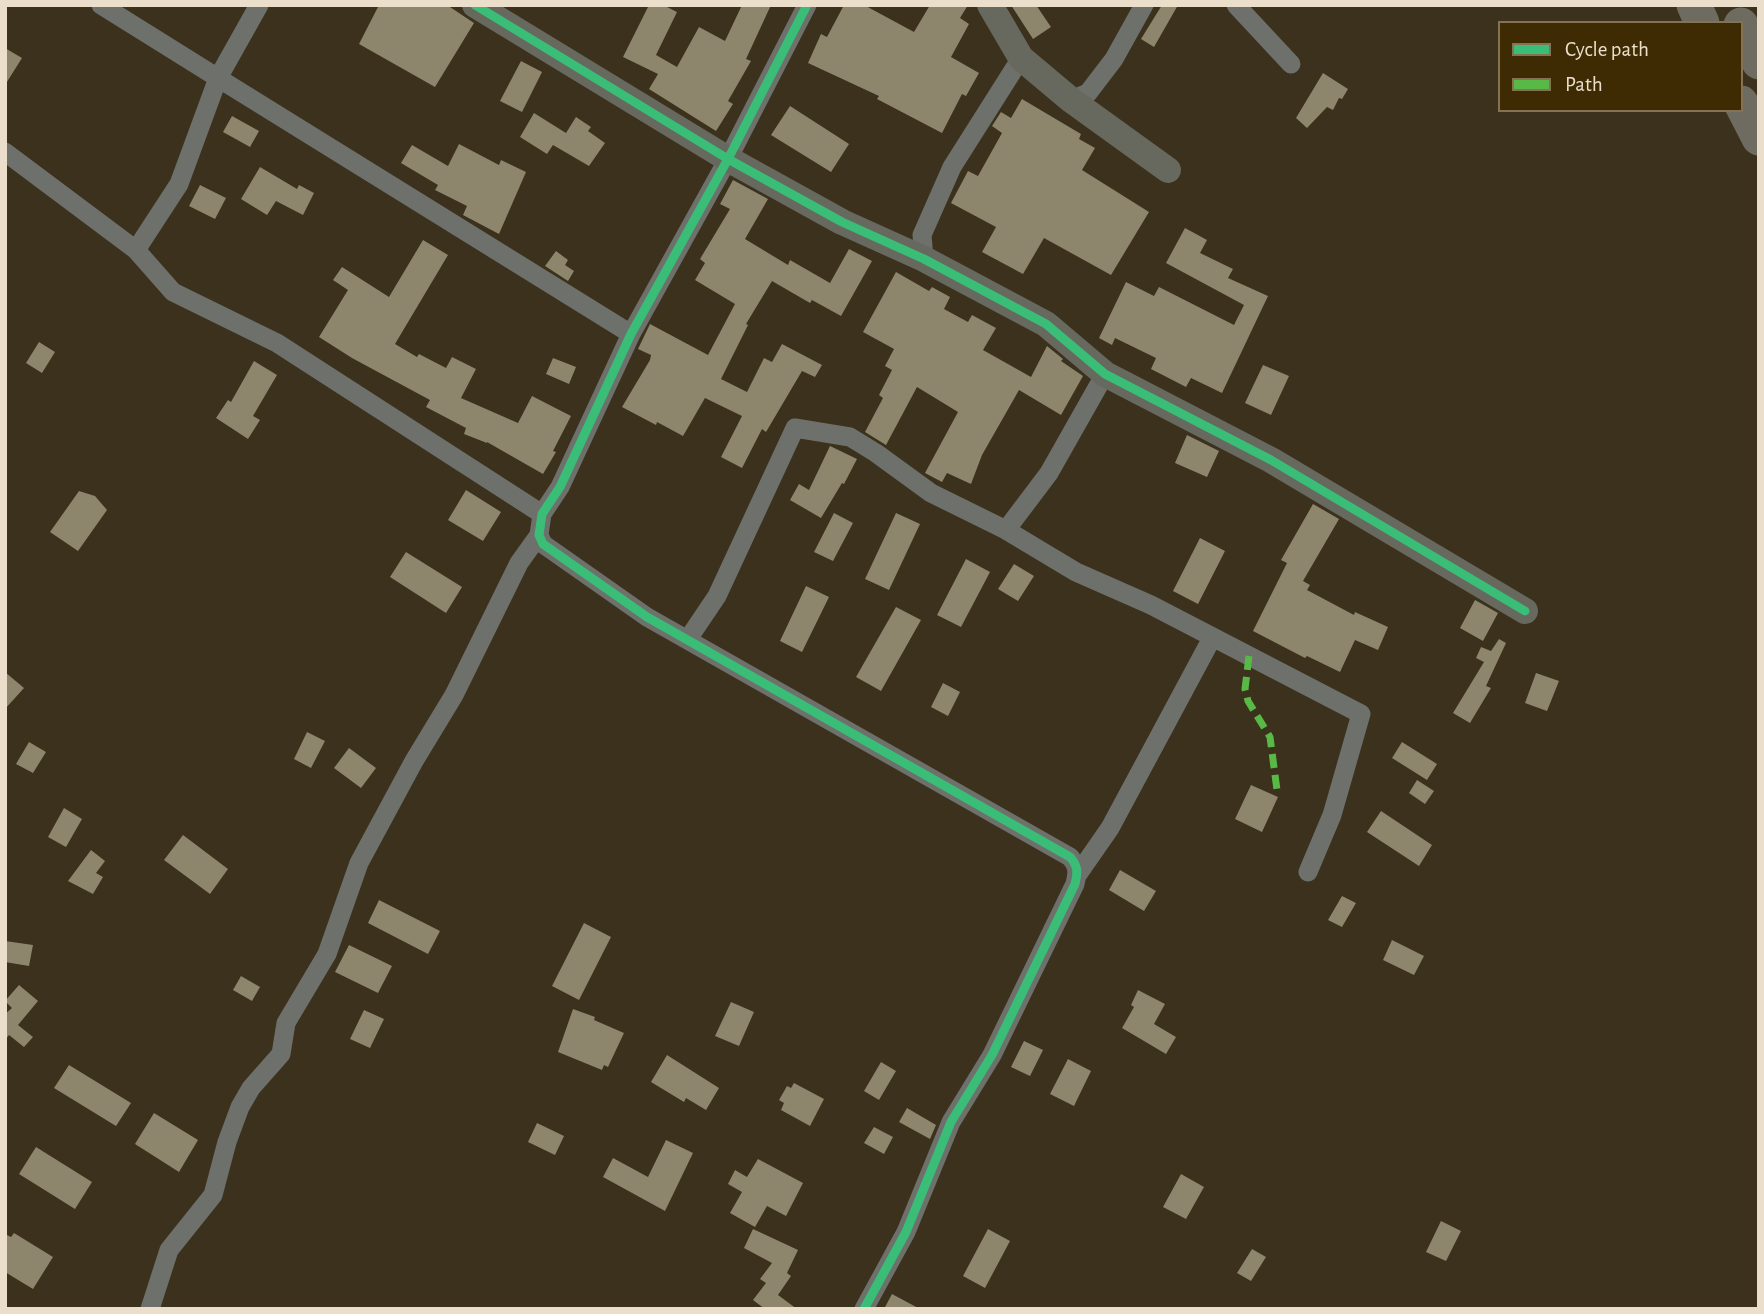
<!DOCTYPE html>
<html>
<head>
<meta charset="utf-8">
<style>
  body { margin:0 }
  #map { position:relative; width:1764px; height:1314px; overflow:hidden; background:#3b311c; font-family:"Alegreya Sans",sans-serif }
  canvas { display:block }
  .frame { position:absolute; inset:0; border:7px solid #ebdfcb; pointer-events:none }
  .legend { position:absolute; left:1498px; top:21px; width:245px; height:91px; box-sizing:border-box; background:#3e2b03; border:2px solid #837353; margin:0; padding:9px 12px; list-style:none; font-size:21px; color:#ebdfcb }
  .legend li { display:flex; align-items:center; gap:14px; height:35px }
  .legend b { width:35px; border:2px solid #837353 }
</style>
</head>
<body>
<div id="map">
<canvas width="1764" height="1314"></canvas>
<div class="frame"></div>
<ul class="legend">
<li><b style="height:9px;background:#3abd76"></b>Cycle path</li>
<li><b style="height:9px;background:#58b947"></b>Path</li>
</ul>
</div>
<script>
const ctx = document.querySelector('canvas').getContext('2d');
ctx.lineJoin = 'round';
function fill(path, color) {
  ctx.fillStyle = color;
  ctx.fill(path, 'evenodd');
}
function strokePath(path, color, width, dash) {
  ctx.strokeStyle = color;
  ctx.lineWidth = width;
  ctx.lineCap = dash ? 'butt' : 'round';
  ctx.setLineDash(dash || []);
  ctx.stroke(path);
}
const building = new Path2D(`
  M379,5H447L474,23L435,87L359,44Z
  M649,5H663L677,12L656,55L677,67L699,27L725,41L742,5H771L746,59L751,61L728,101L733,104L716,131L649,89L658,74L623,57Z
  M844,5H864L914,32L930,5H968L960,18L969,24L951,57L979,73L966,96L962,94L942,133L877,99L879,96L808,63L821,34L827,37Z
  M1011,5H1036L1051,27L1033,39Z
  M1162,5H1178L1154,47L1141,39Z
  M5,48L22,58L5,85Z
  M521,61L542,72L522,112L500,101Z
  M1323,73L1348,89L1342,99L1339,98L1333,110L1327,107L1307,128L1296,118Z
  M1022,99L1081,134L1079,139L1095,148L1082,170L1149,212L1111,275L1044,238L1023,274L982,252L996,227L951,203L968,171L978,176L1002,133L992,126L1001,112L1011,118Z
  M790,106L849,144L831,172L771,135Z
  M534,113L566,133L576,117L591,127L588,131L605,143L589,166L553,145L547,154L520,137Z
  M232,116L259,131L250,147L223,132Z
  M459,144L499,165L501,160L526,172L499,234L463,215L467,206L435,190L438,185L401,163L412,145L448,166Z
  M260,167L297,189L299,185L314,193L303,215L276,201L267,215L241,199Z
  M733,180L768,199L745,239L788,265L790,260L830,283L849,249L872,261L841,316L812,300L810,303L772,281L746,324L748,325L721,379L747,392L764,358L772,362L782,344L822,365L815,377L802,371L766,432L762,429L742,468L721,457L742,416L705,398L683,436L657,422L656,425L622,407L650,360L651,355L638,349L650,324L708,355L735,304L695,280L705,263L700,259L730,209L720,204Z
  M200,185L226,198L215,219L189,206Z
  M1185,228L1207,240L1200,253L1233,269L1228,278L1268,296L1222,393L1191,378L1186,387L1151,369L1156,358L1115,338L1112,345L1099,338L1126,282L1154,296L1159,287L1234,325L1244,305L1166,263Z
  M423,240L448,255L395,344L417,357L419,354L446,368L452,357L476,369L461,398L518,423L532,396L571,416L553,451L556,452L543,474L487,442V443L464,434L466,428L426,407L430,400L352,358L319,337L348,290L333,280L342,267L389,297Z
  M556,251L568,260L565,265L574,271L568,281L545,266Z
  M896,272L929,291L932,287L950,297L944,309L968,322L972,315L996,328L983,350L1031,377L1047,346L1063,359L1061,361L1083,376L1061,415L1019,390L982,455L971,484L947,473L942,482L925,473L958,412L917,387L886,445L865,432L883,398L879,395L892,370L885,366L894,349L863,332Z
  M39,342L55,352L42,373L26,363Z
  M553,358L576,367L569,384L546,374Z
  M254,361L277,375L253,416L260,420L248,439L216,418L228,400L231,402Z
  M1263,365L1289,376L1271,415L1245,403Z
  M1187,435L1219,451L1207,477L1175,463Z
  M830,446L857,459L844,484L842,483L821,518L790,500L799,484L809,490Z
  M466,490L501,512L483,541L448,520Z
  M79,491L95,496L107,510L78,551L50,532Z
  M1313,504L1339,519L1303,581L1310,585L1307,590L1354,615L1355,612L1388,627L1378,650L1355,640L1340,672L1307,656L1305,658L1253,631L1287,563L1281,560Z
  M834,513L853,523L833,561L814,552Z
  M896,513L920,524L889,590L865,579Z
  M1200,538L1225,551L1198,604L1173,591Z
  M406,552L462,587L446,613L390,577Z
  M966,559L990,572L961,627L937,615Z
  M1014,564L1034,576L1018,601L998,589Z
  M806,586L829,597L802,652L780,641Z
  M1475,600L1498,613L1483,641L1460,628Z
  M896,607L921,620L881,691L856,677Z
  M1499,639L1506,643L1486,686L1491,688L1470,723L1453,713L1484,662L1476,658L1481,647L1491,651Z
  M5,672L24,688L5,709Z
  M1536,673L1559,681L1547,711L1525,703Z
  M943,683L960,692L948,716L931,707Z
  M307,732L325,741L311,768L294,759Z
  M29,742L46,752L33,773L16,764Z
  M1402,742L1437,764L1427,780L1392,758Z
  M349,748L376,768L361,788L334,768Z
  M1417,780L1434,791L1425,804L1409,793Z
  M1251,785L1278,797L1262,832L1235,819Z
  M64,808L82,819L66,847L48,837Z
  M1381,811L1432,845L1419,866L1367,832Z
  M183,835L228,869L210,894L164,860Z
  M91,850L105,861L96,873L103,877L93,894L68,881Z
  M1120,870L1156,891L1144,911L1109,890Z
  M1342,896L1356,903L1342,927L1328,920Z
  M379,900L440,931L428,954L368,923Z
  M584,923L611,937L579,1000L552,986Z
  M1392,940L1424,956L1414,975L1383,960Z
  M5,941L33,945L29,966L5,962Z
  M349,945L392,966L378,993L335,972Z
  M241,976L260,987L252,1001L233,990Z
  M19,985L38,1001L18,1025L33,1037L24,1047L9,1035L5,1040V1014L12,1008L5,1001Z
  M1138,990L1165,1004L1154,1024L1176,1037L1166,1054L1122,1028L1134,1007L1131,1005Z
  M731,1002L754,1012L739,1046L715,1036Z
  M573,1009L595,1017L594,1020L624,1033L608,1067L604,1065L602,1070L558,1052Z
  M364,1010L384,1019L370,1048L350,1039Z
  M1024,1041L1043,1050L1030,1076L1011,1067Z
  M667,1055L719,1088L706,1110L686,1098L684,1102L651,1082Z
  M1068,1059L1091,1071L1074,1106L1050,1094Z
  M881,1062L896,1071L879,1100L864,1091Z
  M69,1065L131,1103L116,1126L54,1088Z
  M794,1083L824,1099L810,1126L781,1110L784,1103L779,1100L787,1086L791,1088Z
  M907,1108L936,1125L930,1139L899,1122Z
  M154,1113L198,1140L179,1172L135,1144Z
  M537,1123L564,1136L555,1155L528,1142Z
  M874,1127L893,1137L884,1154L864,1143Z
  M666,1140L693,1153L665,1211L603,1177L613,1158L648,1177Z
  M36,1147L92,1182L75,1209L19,1174Z
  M758,1159L803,1183L786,1216L767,1206L755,1227L730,1213L742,1192L728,1184L735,1170L747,1177Z
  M1181,1174L1204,1187L1186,1219L1163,1207Z
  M1441,1221L1461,1231L1446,1261L1426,1252Z
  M753,1229L798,1250L787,1273L791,1276L778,1295L797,1309H765L753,1300L766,1283L760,1279L772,1263L744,1248Z
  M988,1229L1010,1241L985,1288L963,1276Z
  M14,1233L53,1257L33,1289L5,1272V1234L11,1237Z
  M1252,1249L1266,1257L1251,1281L1237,1273Z
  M892,1294L920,1309H884Z`);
const street = new Path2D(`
  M101,5L218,78L259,5
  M807,5L728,159L631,334L560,487L542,514L539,535L543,544L647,617L1070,857C1078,866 1078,872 1075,884L992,1055L951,1122L906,1232L864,1309
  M1236,5L1291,64
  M1071,100L1088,93L1114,59L1144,5
  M5,152L136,250L179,184L218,78L631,334
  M136,250L173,292L277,343L542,514
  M924,259L922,235L952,167L1021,58
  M1006,530L1049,473L1105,374
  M688,639L717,596L795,428L850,437L876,453L931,493L1006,530L1076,572L1151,605L1361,714L1332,815L1308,872
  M1078,874L1110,828L1212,638
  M150,1309L169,1250L213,1195L227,1142L240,1107L251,1088L281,1054L286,1023L327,954L359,863L414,761L454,695L519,563L539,535`);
const secondary = new Path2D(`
  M475,5L728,159L842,222L924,259L1046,324L1105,374L1271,460L1525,611
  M990,5L1021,58L1071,100L1168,170`);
const highway = new Path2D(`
  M1694,5L1702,23
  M1741,25L1759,62
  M1741,103L1759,138`);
const quiet = new Path2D(`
  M1249,656L1245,689L1248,701L1270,737L1277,790`);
const cycleway = new Path2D(`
  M475,5L728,159L842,222L924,259L1046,324L1105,374L1271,460L1525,611
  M807,5L728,159L631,334L560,487L542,514L539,535L543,544L647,617L1070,857C1078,866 1078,872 1075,884L992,1055L951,1122L906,1232L864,1309`);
fill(building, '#8d866c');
strokePath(street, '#6d706b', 19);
strokePath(secondary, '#67685e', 26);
strokePath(highway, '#6e6c60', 35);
strokePath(quiet, '#58b947', 7, [14, 7]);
strokePath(cycleway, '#3abd76', 9);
</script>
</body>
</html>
